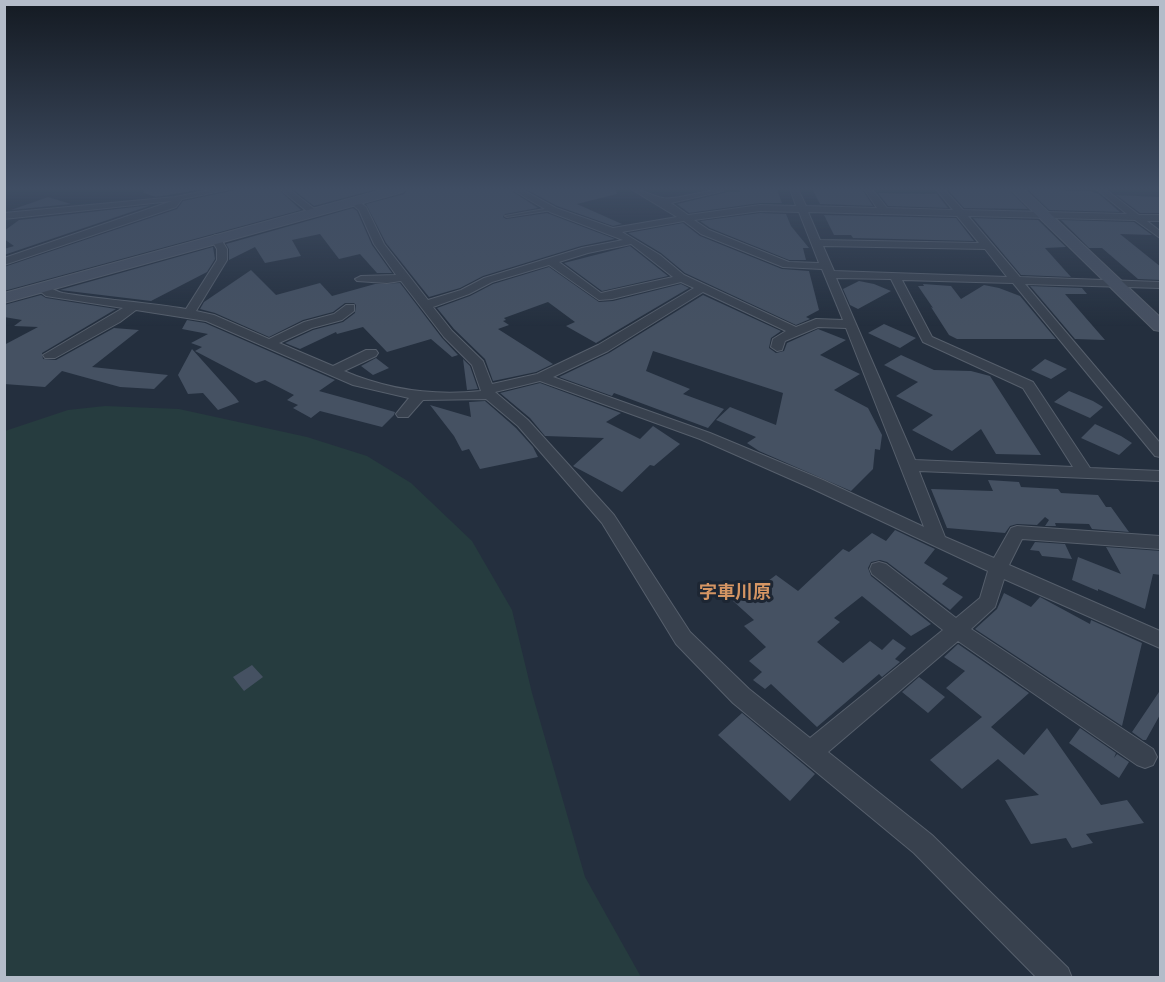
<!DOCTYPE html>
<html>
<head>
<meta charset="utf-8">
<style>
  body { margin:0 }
  #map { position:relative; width:1165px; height:982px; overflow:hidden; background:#242f3e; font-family:"Noto Sans",sans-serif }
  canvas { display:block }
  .frame { position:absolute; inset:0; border:6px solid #b4bcc9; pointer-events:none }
</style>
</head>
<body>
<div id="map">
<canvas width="1165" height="982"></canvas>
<div class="frame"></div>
</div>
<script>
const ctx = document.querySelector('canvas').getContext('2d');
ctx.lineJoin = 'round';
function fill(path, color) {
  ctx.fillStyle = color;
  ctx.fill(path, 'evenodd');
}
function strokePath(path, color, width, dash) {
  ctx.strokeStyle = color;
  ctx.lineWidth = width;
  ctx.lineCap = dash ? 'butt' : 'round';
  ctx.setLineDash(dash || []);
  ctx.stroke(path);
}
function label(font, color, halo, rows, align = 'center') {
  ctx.font = font + ' "Noto Sans","Noto Sans JP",sans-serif';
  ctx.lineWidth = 6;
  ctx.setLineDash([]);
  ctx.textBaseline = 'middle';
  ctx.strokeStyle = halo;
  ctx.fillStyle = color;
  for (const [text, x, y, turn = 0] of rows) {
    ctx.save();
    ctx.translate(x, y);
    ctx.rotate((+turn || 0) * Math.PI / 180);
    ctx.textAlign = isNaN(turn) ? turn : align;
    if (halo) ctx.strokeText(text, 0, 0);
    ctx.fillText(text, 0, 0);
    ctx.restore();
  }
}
const green = new Path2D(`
  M105,406L179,409L307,437L367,456L411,483L472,541L512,610L532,693L585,877L641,977L5,978V431L68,410Z`);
const building = new Path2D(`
  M144,189H205L156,197L143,193Z
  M239,189H278L301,210L4,291V267L177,209L183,201Z
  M292,189H378L314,206Z
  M407,189H509L538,208L505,214L503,217L506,219L547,213L615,239L581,246L483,276L460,288L429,297L386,243L366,204L404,194Z
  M525,189H616L617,194L577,204L622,224L613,226L557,206Z
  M739,189H777L782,203H760L689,213L677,204L727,192H740Z
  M812,189H862L873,206L820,204Z
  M947,189H1008L1028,209L964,208Z
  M1027,189L1091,191L1099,194L1120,212L1049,210Z
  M878,193L937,194L948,208L888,206Z
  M1116,195L1161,197V213H1140Z
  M48,197L71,204L11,210Z
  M152,205L4,255V249L14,246L4,239V231L19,220Z
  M353,208L357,211L372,245L392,273H377L360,254L339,259L320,234L292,240L301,256L265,263L255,247L229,260V249L226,244Z
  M760,213L786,214L791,226L809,248H803L806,260H789L710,228L700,221Z
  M824,215L956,218L974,241L853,238L851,235H834Z
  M973,218L1038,220L1066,247L1045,248L1071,277L1021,275Z
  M1061,220L1134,222L1152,235L1120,234L1161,267V280L1138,279L1102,248H1089Z
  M683,223L700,236L782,269L809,271L819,310L806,317L810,319L796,325L685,273L661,253L628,233Z
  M630,246L668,276L602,291L564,263Z
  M213,247L215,259L207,272L151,301L60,290Z
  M549,267L599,302L613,301L681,284L689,288L596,343L566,326L575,322L548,302L504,318L506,320L503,321L509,325L498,329L553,364L536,372L493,381L485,359L454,329L437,308L470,296L493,284Z
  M251,270L276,295L320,283L332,296L375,284L400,283L442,338L458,355L452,357L431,339L387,352L363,327L337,334L336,332L300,349L285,343L313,330L343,322L355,313L356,305L354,303H345L333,312L303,320L269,337L215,313L200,309L204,302Z
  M859,281L874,284L891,291L858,309L850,305L843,289Z
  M923,284L951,286L961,299L984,285L999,288L1020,296L1056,339H957L949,335L931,307L933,308L918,286H924Z
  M1030,286L1082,288L1087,294H1065L1105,340L1075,339Z
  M41,295L46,298L116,309L42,353L43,359L56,360L114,328L139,330L92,367L168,375L154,389L120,387L62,371L45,387L4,384V345L38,327L14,326L22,320L4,317V305Z
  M703,295L781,331L771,338L769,348L776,353L784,351L787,343L818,329L846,340L820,355L860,374L834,390L868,408L882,435L880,450L875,449L873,469L851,491L759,451L747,443L756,437L716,420L730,407L776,425L783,393L653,351L646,371L690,389L683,394L724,409L708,428L614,393L612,396L559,377L609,353Z
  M187,320L205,323L335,380L319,391L395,412L394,415L382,427L320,411L311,418L293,408L298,405L287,400L294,395L265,380L256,383L195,351L202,347L191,343L208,334L182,329Z
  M884,324L916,338L900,348L868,333Z
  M192,349L236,398L239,402L218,410L203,393L188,394L178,375Z
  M901,355L934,370L971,371L990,376L1041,455L996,454L981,429L952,451L912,430L933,415L896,396L918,382L884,365Z
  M376,358L389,368L373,375L361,366Z
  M463,359L470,366L478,389L467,390Z
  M1045,359L1067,369L1051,379L1031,370Z
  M540,383L621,413L606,422L640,439L653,426L680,444L654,466L650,465L622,492L573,466L604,438L545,436L530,418L500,393Z
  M1069,391L1093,401L1103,407L1090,418L1054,402Z
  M485,401L516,428L533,447L538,457L480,469L469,449L462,451L454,436L430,405L471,417L469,402Z
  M1095,424L1121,436L1132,443L1119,455L1081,438Z
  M988,480L1019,482L1021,487L1058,489L1061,493L1098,495L1106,507H1111L1129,532L1092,529L1089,524L1055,523L1056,526H1045L1049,520L1045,517L1037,525L1017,524L1010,526L1005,533L947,528L931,489L993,491Z
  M895,530L935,549L924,563L948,578L942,584L963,597L950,610L887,562L880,560L871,562L868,568L871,576L931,624L911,636L862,596L834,618L840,622L817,642L843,663L870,641L882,650L893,639L906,648L895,659L900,662L882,677L879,674L817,727L771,684L765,689L753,680L762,672L749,661L766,647L744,626L754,620L733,601L747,591L751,594L776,575L798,591L843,549L849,552L872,533L886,541Z
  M1035,542L1065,544L1072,559L1042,556L1039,551L1030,550Z
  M1106,547L1161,551V575L1153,574L1145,609L1098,589V591L1072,580L1078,557L1121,574Z
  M1004,593L1031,607L1040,597L1090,624L1091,620L1142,643L1122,726L975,629L997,609Z
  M958,644L1029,693L991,727L1024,755L1047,728L1101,805L1127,800L1144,823L1086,834L1093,843L1072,848L1066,838L1031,844L1005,800L1039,795L998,759L962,789L930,760L982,717L946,688L965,671L944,657Z
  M252,665L263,677L244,691L233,677Z
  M919,677L945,697L928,713L902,692Z
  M1161,689V713L1146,740H1143L1132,732Z
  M742,713L815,774L790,801L718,735Z
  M1080,728L1116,753L1114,758L1117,754L1129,762L1119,778L1069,743Z`);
const lane = new Path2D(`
  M550,208L552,209V210L507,217L505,216Z`);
const street = new Path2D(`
  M214,189H231L182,199L176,207L4,265V258L172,201L4,219V213L175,197Z
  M280,189H289L317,211L309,213Z
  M511,189H521L556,208L613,228L677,217L631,189C644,189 651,196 663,198C674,201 708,189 724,189L723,191L671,203L688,215L760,205L796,206L790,189H798L806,206L877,208L864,189H872L887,208L953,210L936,189H944L963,210L1127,214L1096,189H1105L1139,215H1160V221H1147L1160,231V238L1135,220L968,216L1020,277L1160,282V288L1025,284L1160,443V457L1155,456L1013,283L902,280L932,337L1033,382L1090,468L1160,471V481L919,471L945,537L994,558L1011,528L1017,526L1160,536V549L1022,539L1009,565L1160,631V648L1004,579L995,607L971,629L1153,749L1157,757L1153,765L1145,768L1137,765L958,641L828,752L932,835L1068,968L1072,978H1037L914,853L733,703L676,644L602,523L518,426L486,399L423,400L408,417H398L396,414L409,398L353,385L206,321L136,310L120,322L55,358H45L43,355L123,308L46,296L37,289V285C46,283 53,291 63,293C104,300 145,302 186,309L217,260V249L210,238L215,235L219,236L227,249V260L196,311L214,315L269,339L304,322L334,314L346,305H354V311L342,320L312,328L279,343L333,366L366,350H376L378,353L376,356L344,371C388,390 433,396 481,391L472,365L444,337L401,281L387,283L357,281L355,279L361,276L396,275L374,244L359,210L348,201L356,199L366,207L384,244L428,300L461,290L484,278L582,248L623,240L550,212ZM760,211L799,212L819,263L789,262L709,230L694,220ZM808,212L957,216L979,243L820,240ZM684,221L701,234L783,267L822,269L843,320L816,319L796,327L684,275L660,255L622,232ZM631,244L673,277L601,293L559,262L588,253ZM823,246L985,249L1007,277L834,271ZM549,265L599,300L612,299L681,282L694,288L598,345L537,374L492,384L483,361L452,331L433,307L469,294L492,282ZM836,278L891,279L923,342L1023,388L1073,467L915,460ZM703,292L786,331L773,339L771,347L777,351L782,350L785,341L818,327L846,328L924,527L823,480L710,433L553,377L608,351ZM540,381L700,439L811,488L988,571L980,598L956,618L886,564L879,562L872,564L870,569L872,574L943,630L810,738L749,689L690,632L614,515L528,420L495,392Z`);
const secondary = new Path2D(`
  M385,189H405L403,192L4,303V293Z
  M1010,189H1024L1160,317V331L1154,330Z`);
const quarterNames = [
  ["字車川原",735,593]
];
fill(green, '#263c3f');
fill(building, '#455162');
strokePath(lane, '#565f6c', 2);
strokePath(street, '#565f6c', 2);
strokePath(secondary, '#565f6c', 2);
fill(lane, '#38414e');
fill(street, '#38414e');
fill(secondary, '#465061');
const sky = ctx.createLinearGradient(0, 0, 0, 326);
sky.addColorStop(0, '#141a22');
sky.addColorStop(0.58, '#3f4d63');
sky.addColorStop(1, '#3f4d6300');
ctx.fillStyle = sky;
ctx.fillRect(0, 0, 1165, 326);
label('bold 18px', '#d59563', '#1d2633', quarterNames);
</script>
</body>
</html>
